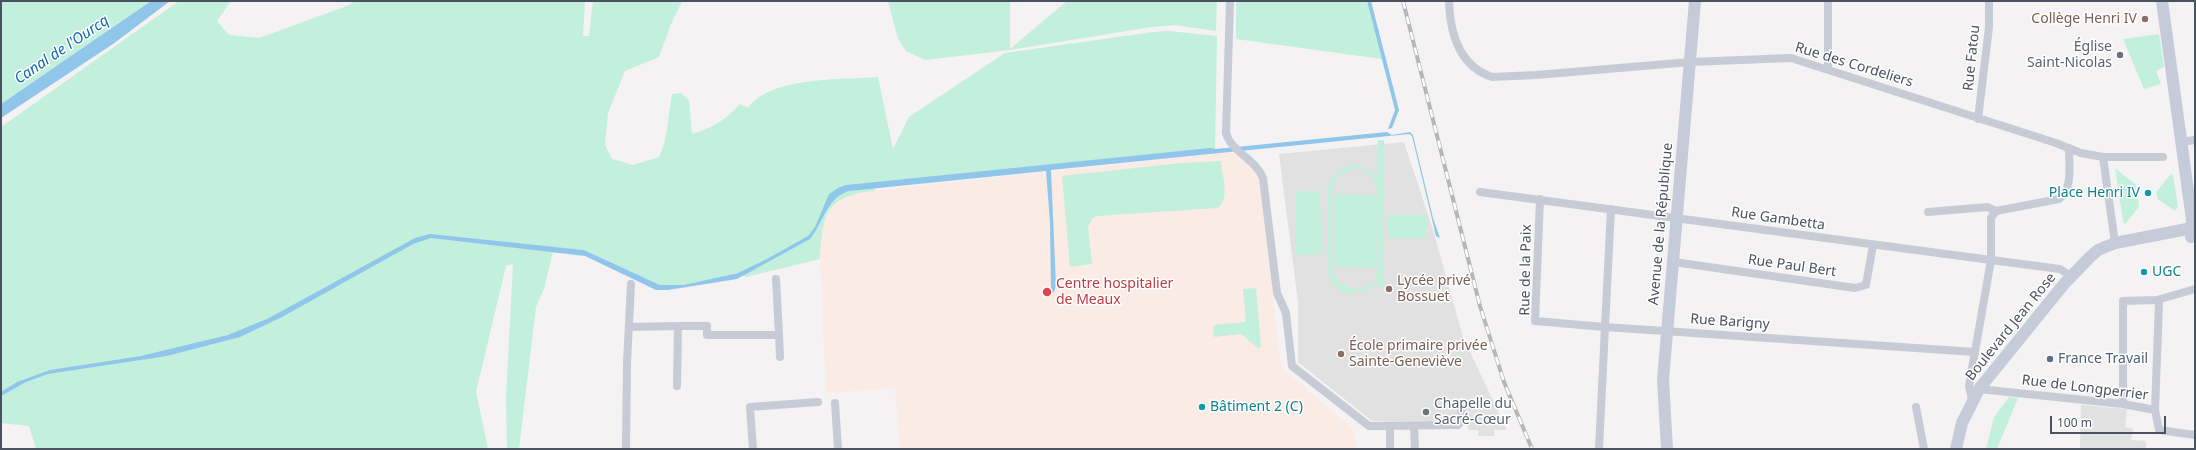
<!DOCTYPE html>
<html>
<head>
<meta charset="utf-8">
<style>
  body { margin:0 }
  #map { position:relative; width:2196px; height:450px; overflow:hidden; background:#f4f2f2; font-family:"Noto Sans",sans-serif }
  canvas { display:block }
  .frame { position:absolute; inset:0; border:2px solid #4a515f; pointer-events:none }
  .scale { position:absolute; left:2050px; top:416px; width:116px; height:18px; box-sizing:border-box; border:2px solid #4a515f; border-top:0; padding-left:5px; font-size:12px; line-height:14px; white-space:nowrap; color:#4a515f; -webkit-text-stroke:3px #fff; paint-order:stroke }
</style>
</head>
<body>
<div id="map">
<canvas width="2196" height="450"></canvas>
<div class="frame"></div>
<div class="scale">100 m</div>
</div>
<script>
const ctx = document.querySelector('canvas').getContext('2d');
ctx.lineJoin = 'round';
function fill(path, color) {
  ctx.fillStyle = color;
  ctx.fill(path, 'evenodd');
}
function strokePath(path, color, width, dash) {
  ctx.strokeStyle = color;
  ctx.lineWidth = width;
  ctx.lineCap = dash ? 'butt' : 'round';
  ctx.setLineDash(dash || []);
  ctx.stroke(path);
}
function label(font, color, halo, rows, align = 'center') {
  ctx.font = font + ' "Noto Sans",sans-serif';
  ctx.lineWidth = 3;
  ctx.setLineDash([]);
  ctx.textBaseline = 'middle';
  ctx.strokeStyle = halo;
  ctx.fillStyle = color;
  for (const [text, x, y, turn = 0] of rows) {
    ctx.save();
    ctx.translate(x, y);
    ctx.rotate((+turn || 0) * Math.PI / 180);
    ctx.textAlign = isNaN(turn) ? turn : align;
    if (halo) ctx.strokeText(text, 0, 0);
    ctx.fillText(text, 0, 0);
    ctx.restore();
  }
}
const education = new Path2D(`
  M1404,142L1433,230L1463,337L1507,430H1494V436H1478V430H1468L1467,417L1458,418L1455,422L1372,421L1298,362V302L1279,154Z
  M2081,405L2127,409L2125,427L2133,429L2131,440L2146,441V449H2080Z`);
const medical = new Path2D(`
  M1235,152L1259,174L1281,367L1354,430L1356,449H900L895,388L826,393L820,259L823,223L830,208L845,197L859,192Z`);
const green = new Path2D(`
  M1,1H151L1,104Z
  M179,1H231L217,21L229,35L259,38L347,6L355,1H585L583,36H589L593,1H682L671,24L659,57L625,71L608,113L605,145L612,159L633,165L659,157C668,140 668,114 672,94L681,93L689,100L692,134C714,127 724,121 740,104L748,108C771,76 842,80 878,77L893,149L909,117L1005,53L1153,32L1169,31L1217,36L1215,149L878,182L874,191C824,196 823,216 820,259L746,277L737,273L683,285H660L584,250L554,247L544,289L536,307L519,449H507L506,397L513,264L506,266L476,392L488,449H36L29,426L1,423V127Z
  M888,1H1010V49L1067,1H1217L1216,31L1175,25L1151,27L1010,50L925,60L906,51L898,39Z
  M1236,1H1367L1382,59L1236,39Z
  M2159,34L2164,67L2156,71L2161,84L2144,89L2123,39Z
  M1378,140H1384V287H1378V281C1365,295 1343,300 1331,281C1329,278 1328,272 1327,269V187C1340,162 1356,160 1377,176ZM1353,169C1369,171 1378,179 1377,195L1334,194V267L1376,268L1377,209L1378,270L1373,282L1356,290L1339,283L1331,267V190L1338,176Z
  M1221,161C1222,175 1231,201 1217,208L1097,216L1092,219L1088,227L1092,264L1070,267L1062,176L1181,163Z
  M2115,168L2136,185L2139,207L2125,224L2123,221Z
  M2171,174L2173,175L2178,207L2175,211L2158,199L2156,192Z
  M1295,191H1320L1322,254L1296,255Z
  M1388,215H1427L1426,238H1388Z
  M1256,288L1261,347L1258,348L1241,334L1214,337L1213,325L1246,322L1243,289Z
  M2009,397L2018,398L1997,449H1986L1994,417Z`);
const water = new Path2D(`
  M151,1H170L113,44L1,118V104Z
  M1367,1H1371L1399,110L1392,128L1388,129L1395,110Z
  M1387,132L1392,135L1410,132L1413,135L1433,218L1440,238L1436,236L1412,136L1409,134L1051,170L1056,285L1054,293L1051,291L1050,222L1046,171L849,191C826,198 824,222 810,239L737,279L668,290H656L585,256L431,238L413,244L282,317L240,337L167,356L48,374L26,382L1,396V392L17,382L50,370L141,356L228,335L269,318L415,238L430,234L584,250L660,285H683L738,273L767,259L808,236L815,227L829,194L838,188L846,185L1210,148L1216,149Z`);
const street = new Path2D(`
  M1230,1L1226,133C1231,152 1256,159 1263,178L1277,293L1286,313L1292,366L1369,426L1458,425L1461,421V411
  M1449,1C1450,32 1459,66 1492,77L1536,75L1690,62L1791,58L2056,143L2081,153L2103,157H2163
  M1828,69V1
  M1978,119L1989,27V1
  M2181,142L2195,140
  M2103,157L2115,243
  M1480,192L1991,260L2060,269L2071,276
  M1540,199L1535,321L1605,327L1611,209
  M1928,212L1987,207L1996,211
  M1674,262L1855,288L1866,285L1873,245
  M2157,300L2159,303L2155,410L2159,430L2195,435
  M678,326H707V335H779L776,279
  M629,327L678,326L677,386
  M779,335L780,357
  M1979,389L2123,404L2155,410
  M1972,399L1969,386L1991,260V218L1996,211L2059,199C2073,190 2069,164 2069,148
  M835,403L838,449
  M2123,404V301L2157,300L2195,289
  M1916,407L1924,449
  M1414,426L1415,449
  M1390,427V449
  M626,449L627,363L631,284
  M753,449L750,407L818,402
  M1599,449L1605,327L1975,352`);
const secondary = new Path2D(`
  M2162,1L2192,220L2191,237
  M1667,449L1663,380L1695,1
  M1956,449L1962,423L1979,389L2064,284L2090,257L2098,250L2115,243L2182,230L2187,229L2195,233`);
const rail = new Path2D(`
  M1403,1L1480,306L1504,382L1532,449`);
const markers = [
  [2145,19,4,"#8d6e63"],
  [2120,55,4,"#6b7280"],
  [2148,193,4,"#0f9aa8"],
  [2144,272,4,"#0f9aa8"],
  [1389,289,4,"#8d6e63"],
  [1047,292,5,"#e0444e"],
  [1341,354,4,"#8d6e63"],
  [2050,359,4,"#5c6f8a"],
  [1202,407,4,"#0f9aa8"],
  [1426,412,4,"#6b7280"]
];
const educationNames = [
  ["Collège Henri IV",2137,19,"right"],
  ["Lycée privé",1397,281],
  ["Bossuet",1397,297],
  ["École primaire privée",1349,346],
  ["Sainte-Geneviève",1349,362]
];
const worshipNames = [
  ["Église",2112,47],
  ["Saint-Nicolas",2112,63],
  ["Chapelle du",1434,404,"left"],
  ["Sacré-Cœur",1434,420,"left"]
];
const streetNames = [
  ["Rue Fatou",1972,58,-84],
  ["Rue des Cordeliers",1854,65,17],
  ["Rue Gambetta",1778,219,8],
  ["Avenue de la République",1661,224,-85],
  ["Rue Paul Bert",1792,266,8],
  ["Rue de la Paix",1526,270,-89],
  ["Rue Barigny",1730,322,4],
  ["Boulevard Jean Rose",2011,327,-51],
  ["Rue de Longperrier",2085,388,7]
];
const cultureNames = [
  ["Place Henri IV",2140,193,"right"],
  ["UGC",2152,272],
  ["Bâtiment 2 (C)",1210,407]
];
const healthNames = [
  ["Centre hospitalier",1056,284],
  ["de Meaux",1056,300]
];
const serviceNames = [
  ["France Travail",2058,359]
];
const waterNames = [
  ["Canal de l'Ourcq",62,50,-34]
];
fill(education, '#e2e1e1');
fill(medical, '#fbebe5');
fill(green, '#c3efdd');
fill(water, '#91c6eb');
strokePath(street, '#c6cbd6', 8);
strokePath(secondary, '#c6cbda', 12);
strokePath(rail, '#b4b6bc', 4);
strokePath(rail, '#fff', 2.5, [8]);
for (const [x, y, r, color] of markers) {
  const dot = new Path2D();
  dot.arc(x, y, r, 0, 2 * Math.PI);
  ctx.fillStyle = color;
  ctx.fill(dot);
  strokePath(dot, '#fff', 1.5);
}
label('14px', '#785e54', '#fff', educationNames, 'left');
label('14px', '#5b616d', '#fff', worshipNames, 'right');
label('14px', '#4a515f', '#fff', streetNames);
label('14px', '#0d838f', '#fff', cultureNames, 'left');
label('14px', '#be3a42', '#fff', healthNames, 'left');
label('14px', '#4e5e75', '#fff', serviceNames, 'left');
label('italic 15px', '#106cac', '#fff', waterNames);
</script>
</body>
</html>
